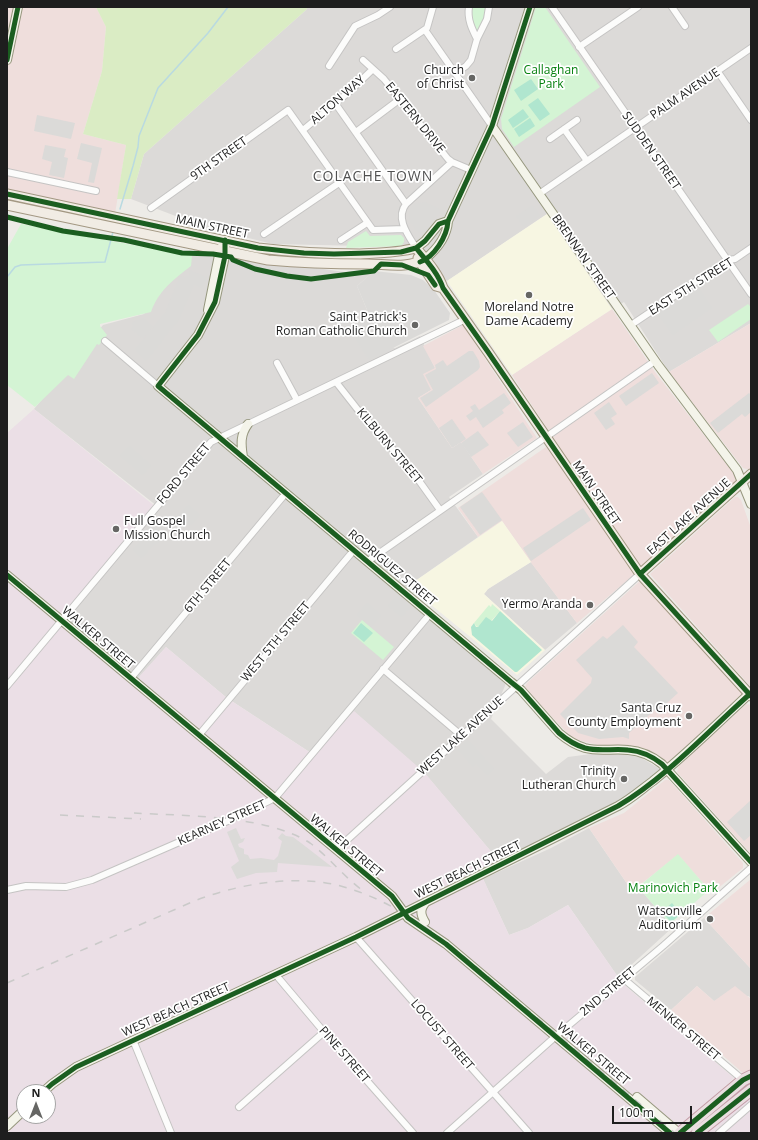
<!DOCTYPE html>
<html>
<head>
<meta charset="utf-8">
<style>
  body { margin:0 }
  #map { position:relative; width:758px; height:1140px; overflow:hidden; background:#edebe7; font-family:"Open Sans",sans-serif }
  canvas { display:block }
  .frame { position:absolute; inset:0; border:8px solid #1e1e1e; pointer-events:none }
  .north { position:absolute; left:16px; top:1084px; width:40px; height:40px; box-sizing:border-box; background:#fff; border:1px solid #a5a5a5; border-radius:50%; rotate:0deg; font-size:11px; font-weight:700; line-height:16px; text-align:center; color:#1e1e1e }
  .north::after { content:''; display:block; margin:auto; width:14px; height:18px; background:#666664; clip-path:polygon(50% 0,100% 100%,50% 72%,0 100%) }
  .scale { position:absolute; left:612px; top:1106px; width:80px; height:18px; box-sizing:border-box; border:2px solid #1e1e1e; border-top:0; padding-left:5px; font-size:12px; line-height:14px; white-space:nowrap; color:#1e1e1e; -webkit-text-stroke:3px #fff; paint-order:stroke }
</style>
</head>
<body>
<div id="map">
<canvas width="758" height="1140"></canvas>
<div class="frame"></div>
<div class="north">N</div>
<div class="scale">100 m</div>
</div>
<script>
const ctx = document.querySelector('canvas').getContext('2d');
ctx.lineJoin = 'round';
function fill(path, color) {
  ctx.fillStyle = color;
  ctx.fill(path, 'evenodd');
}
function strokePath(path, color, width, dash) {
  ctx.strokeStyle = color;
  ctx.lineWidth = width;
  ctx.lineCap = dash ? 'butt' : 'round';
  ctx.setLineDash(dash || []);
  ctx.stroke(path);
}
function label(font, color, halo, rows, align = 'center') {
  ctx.font = font + ' "Open Sans",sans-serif';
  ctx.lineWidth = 3.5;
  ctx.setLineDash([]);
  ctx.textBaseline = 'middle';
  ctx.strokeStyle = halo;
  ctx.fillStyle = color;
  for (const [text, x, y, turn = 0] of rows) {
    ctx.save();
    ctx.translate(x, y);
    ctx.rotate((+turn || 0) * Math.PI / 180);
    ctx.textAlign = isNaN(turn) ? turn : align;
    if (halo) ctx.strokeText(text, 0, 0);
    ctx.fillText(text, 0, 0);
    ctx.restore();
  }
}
const residential = new Path2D(`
  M308,7H751V323L669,372L624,302L612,309L547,214L447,281L409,247L273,244L207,228L131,199L144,154L306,10Z
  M194,250L344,272L374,271L357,286L370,317L348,327L395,348L420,336L435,368L431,390L418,398L452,448L461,442L483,474L449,497L478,537L408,586L405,592L507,681L491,719L546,774L568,757L606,752L640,757L665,772L622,807L500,862L425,774L354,712L314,755L227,698L166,647L138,679L65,618L157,506L34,409L103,325L144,314Z
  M531,562L577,623L545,650L484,594L488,589Z
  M589,828L632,891L638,887L673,927L618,977L568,905L528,928L509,935L483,879L551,848Z
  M704,918L751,969V999L749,996L714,1001L697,986L671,1010L635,980V977Z`);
const commercial = new Path2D(`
  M7,7H96L106,27L102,71L83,134L126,145L115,214L7,191Z
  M612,309L655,372L735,475L736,482L642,572L512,375Z
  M751,323V469L750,470L743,468L669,372Z
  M463,325L537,438L483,474L461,442L452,448L418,398L431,390L423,374L435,368L423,346Z
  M546,447L589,503L636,573L577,623L532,564L502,521L478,537L458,508Z
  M735,497H738L741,500L751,528V687L650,574Z
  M642,579L747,694L670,767L657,756L606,747L573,739L524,688L527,683Z
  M746,704L751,705V854L677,772L679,766Z
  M665,780H669L743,863V868L712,893L678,855L632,891L589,828L624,813Z
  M751,879V969L704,918Z
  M697,986L714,1001L735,986L751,999V1071L744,1074L671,1010Z`);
const industrial = new Path2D(`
  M34,409L156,507L65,618L137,679L166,647L227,698L314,755L354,711L424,772L500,862L480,872L509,935L528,928L568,905L623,984L734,1078L673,1133H7V433ZM24,1092H48V1116H24Z
  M751,1095V1133H706Z`);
const education = new Path2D(`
  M547,214L612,309L512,375L447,281Z
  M502,521L531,562L488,589L484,594L545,650L517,675L408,586Z`);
const religious = new Path2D(`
  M37,115L75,123L71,139L34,131Z
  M81,143L102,148L94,183L88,182L92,163L77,159Z
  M45,145L66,149L64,157L68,158L64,178L49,175L52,162L42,159Z
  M425,202L440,209V212L426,231L421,233L418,232L414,227L409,219V214L411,208L417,203Z
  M533,205L540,216L524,227L516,216Z
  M190,270L207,277L202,288L194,284L178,321L146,361L135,350L165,313L180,276L185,277L189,275Z
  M374,271L411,275L423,280L434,290L450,313L449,320L369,360L348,327L370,317L357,286Z
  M698,287L712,308L673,335L658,314Z
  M143,318L153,327L143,339L131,329L133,326L132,322Z
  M469,351H473L479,361L480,367L478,370L426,407L420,398L433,390L425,375L436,369L435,365L443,360L447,366Z
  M652,373L659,383L626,406L619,396Z
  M504,393L511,403L502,410L504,413L483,428L476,417L470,421L466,416L473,411L470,407L475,404L479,410Z
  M749,393L751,395V412L745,417L742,414L718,433L710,423Z
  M609,402L617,414L611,418L615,424L606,430L594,413Z
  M452,419L466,439L452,448L439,428Z
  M523,422L533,437L518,447L507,433Z
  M478,431L489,445L471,457L461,443Z
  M129,446L151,465L143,475L120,456Z
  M482,492L502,520L480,535L460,507Z
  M188,505L200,515L190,526L178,516Z
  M583,508L591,520L531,561L523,548Z
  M154,520L167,531L156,545L154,544L142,558L133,550L145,536L143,534Z
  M397,596L410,607L402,617L388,606Z
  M367,603L381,615L371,627L357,615Z
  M623,625L638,642L634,647L678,693L659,710L657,708L629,733V739L623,737L599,739L578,733L560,714L591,683L592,678L576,660L603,636L607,639Z
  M468,740L494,769L487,775L476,764L473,767L458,749Z
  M751,800V835L744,841L727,822Z
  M236,828L241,839L245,838L243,842L238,844L239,847L244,849V854L248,855L250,859L261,858L274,860L278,856L282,841L278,838L282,833L286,836L293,837L301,843L332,867L278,863L277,872L256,873L237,879L231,867L239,861L227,832Z`);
const grass = new Path2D(`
  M96,7H308L306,10L144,154L131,199H117L126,145L83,134L102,71L106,27Z`);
const park = new Path2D(`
  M471,7H488L487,16L477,36L471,19Z
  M536,7H545L600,87L514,147L502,129L501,119Z
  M21,224L192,256L191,266C173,280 159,290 151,312L100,324V326L107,335L99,345L97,344L74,379L68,375L35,407L7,385V249Z
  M366,231L370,236L401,235L404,238V242L402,245L399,246L346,248L348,242Z
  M748,304L751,307V319L718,342L709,330Z
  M492,604L500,611L491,621L477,627L474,623L489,605L491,607Z
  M362,620L394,647L383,660L351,633Z
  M678,854L709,890L670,924L638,887Z`);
const pitch = new Path2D(`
  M531,79L538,89L521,101L514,90Z
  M538,98L550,114L540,121L528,105Z
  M523,109L529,117L513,128L508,120Z
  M530,118L535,126L519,137L514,129Z
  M500,611L542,650L517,672H515L472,635L471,627L474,623L476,627H478L486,617L492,621Z
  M361,623L373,633L364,642L353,633Z
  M672,903L681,914L671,922L662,912Z`);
const stream = new Path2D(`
  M120,209L133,166L138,147L139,136L158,88L208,33L228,7
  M7,277L15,267L21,265L105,262L113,232`);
const street = new Path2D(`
  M469,7C467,19 472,29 477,39
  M552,7L751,294
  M672,7L685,26
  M425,30L492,126
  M579,47L638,7
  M396,49L427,28L433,7
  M363,60L384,79L448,159L452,162L471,170
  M329,66L355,26L378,15L390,7
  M718,72L751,120
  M456,73L466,66L471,60L477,39L487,19L489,7
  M335,103L406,204C395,218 408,235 416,248
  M564,129L587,161
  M303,130L349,92L373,69
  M356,132L400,99
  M550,139L577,120
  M7,172L96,191
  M539,194L751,48
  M406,204L452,162
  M151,208L288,110L373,230L405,229
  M264,234L339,183
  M341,240L367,223
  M631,325L728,260L735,259L751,248
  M105,341L158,386
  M277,363L297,400
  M336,382L358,410L412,471L440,510
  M368,561L655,361
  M383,669L462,736
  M131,678L286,493
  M7,686L211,442L466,319
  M199,735L354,550
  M336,850L640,574
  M7,890L26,886L66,887L92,880L230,820L275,798L430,614
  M356,937L529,1133
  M276,975L324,1032L413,1133
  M624,979L743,1080
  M133,1040L171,1133
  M239,1107L324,1032
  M447,1133L556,1036L663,946L751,868
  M719,1133L751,1105`);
const secondary = new Path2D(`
  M7,60L18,7
  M492,126L658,365L737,470L751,504
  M225,240V256L215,302L198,335L158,386L511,682L521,690L559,733C566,739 575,745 585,748C600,752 614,748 628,750C641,751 652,756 662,764L751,862
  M416,248L425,241L439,224L448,221
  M425,259C436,250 447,237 448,221L492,126L530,7
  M208,310L220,250L223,244
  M243,457C241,444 240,435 248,424
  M7,575L392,896L408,918L446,944L670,1133
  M425,922C420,914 420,909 426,902
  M43,1092L52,1084L76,1067L356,937L618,806C631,799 642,789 653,781C687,754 718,723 749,694
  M637,1097L679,1133
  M7,1126L24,1110`);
const primary = new Path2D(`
  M7,194L258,248C292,252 326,254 360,254C379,253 397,253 416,248
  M7,205L268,260C301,263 334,264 367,264C386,264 408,269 425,259
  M416,248C426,260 438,273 443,288L488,352L640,574L751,696
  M418,258L420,262L436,286L443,288
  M640,574L751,474`);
const highway = new Path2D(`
  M680,1133L743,1080L751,1076
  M697,1133L751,1090`);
const rail = new Path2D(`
  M134,813C185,816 267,815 310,843C329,857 343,876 362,890
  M60,815L141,819
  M7,983L192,902C236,884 298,873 344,887C383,898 417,920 449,944L675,1133`);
const cycleway = new Path2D(`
  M7,60L18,7
  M7,194L258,248L304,253L334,254L401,252L416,248L425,241L439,224L448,221
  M7,217L63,231L124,240L182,253L213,254L231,257L233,260L255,269L287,276L311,279L374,271L381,264L402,265L428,275L435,285
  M225,240V256L215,302L198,335L158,386L511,682L521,690L559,733C566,739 575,745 585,748C600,752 614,748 628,750C641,751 652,756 662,764L751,862
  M416,248C426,260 438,273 443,288L488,352L640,574L751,696
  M420,262C434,257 447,237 448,221L492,126L530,7
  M640,574L751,474
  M7,575L392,896L408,918L446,944L670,1133
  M43,1092L52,1084L76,1067L356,937L618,806C667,777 709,730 751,693
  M680,1133L743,1080L751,1076
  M697,1133L751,1090`);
const markers = [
  [472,78,4,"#666664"],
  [529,295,4,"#666664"],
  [415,325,4,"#666664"],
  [116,529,4,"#666664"],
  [590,605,4,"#666664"],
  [689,716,4,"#666664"],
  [624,779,4,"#666664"],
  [710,919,4,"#666664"]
];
const poiNames = [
  ["Church",464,71],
  ["of Christ",464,85],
  ["Moreland Notre",529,308,"center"],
  ["Dame Academy",529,322,"center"],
  ["Saint Patrick's",407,318],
  ["Roman Catholic Church",407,332],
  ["Full Gospel",124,522,"left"],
  ["Mission Church",124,536,"left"],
  ["Yermo Aranda",582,605],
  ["Santa Cruz",681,709],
  ["County Employment",681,723],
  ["Trinity",616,772],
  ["Lutheran Church",616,786],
  ["Watsonville",702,912],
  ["Auditorium",702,926]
];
const parkNames = [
  ["Callaghan",551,71],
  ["Park",551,85],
  ["Marinovich Park",673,889]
];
const streetNames = [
  ["PALM AVENUE",685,94,-34],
  ["ALTON WAY",338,100,-41],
  ["EASTERN DRIVE",415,118,51],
  ["SUDDEN STREET",651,151,55],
  ["9TH STREET",219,159,-35],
  ["MAIN STREET",212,227,12],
  ["BRENNAN STREET",583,257,55],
  ["EAST 5TH STREET",691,287,-32],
  ["KILBURN STREET",389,446,50],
  ["FORD STREET",184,474,-50],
  ["MAIN STREET",596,493,56],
  ["EAST LAKE AVENUE",689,517,-42],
  ["RODRIGUEZ STREET",392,568,40],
  ["6TH STREET",208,586,-50],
  ["WALKER STREET",98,638,40],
  ["WEST 5TH STREET",276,642,-50],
  ["WEST LAKE AVENUE",461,736,-42],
  ["KEARNEY STREET",222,823,-24],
  ["WALKER STREET",346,846,40],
  ["WEST BEACH STREET",468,870,-26],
  ["2ND STREET",608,992,-40],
  ["WEST BEACH STREET",176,1010,-24],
  ["MENKER STREET",683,1029,40],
  ["LOCUST STREET",442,1035,49],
  ["WALKER STREET",593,1054,40],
  ["PINE STREET",344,1055,49]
];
const quarterNames = [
  ["COLACHE TOWN",373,177]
];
fill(residential, '#dcdad8');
fill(commercial, '#efdedc');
fill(industrial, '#ebdfe6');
fill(education, '#f7f6e2');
fill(religious, '#dbdad8');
fill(grass, '#daecc4');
fill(park, '#d4f4d4');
fill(pitch, '#b0e6cf');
strokePath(stream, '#b9dae1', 1.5);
strokePath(street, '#c5c4c3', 8);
strokePath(secondary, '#96977e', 10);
strokePath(primary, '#a39883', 11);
strokePath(highway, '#c49da8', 13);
strokePath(street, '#fcfcfb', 6);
strokePath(secondary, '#f4f4ea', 8);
strokePath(primary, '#f1ece4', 9);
strokePath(highway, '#eadee0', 11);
strokePath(rail, '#cacac9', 1.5, [8, 8]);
strokePath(cycleway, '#1b5e20', 5);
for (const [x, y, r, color] of markers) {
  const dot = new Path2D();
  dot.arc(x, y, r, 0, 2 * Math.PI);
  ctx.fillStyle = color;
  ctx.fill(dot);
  strokePath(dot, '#fff', 1.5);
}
label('12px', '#1e1e1e', '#fff', poiNames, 'right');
label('12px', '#078210', '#fff', parkNames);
label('12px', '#1e1e1e', '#fff', streetNames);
ctx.letterSpacing = '1px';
label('14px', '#515151', '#fff', quarterNames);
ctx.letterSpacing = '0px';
</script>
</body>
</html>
